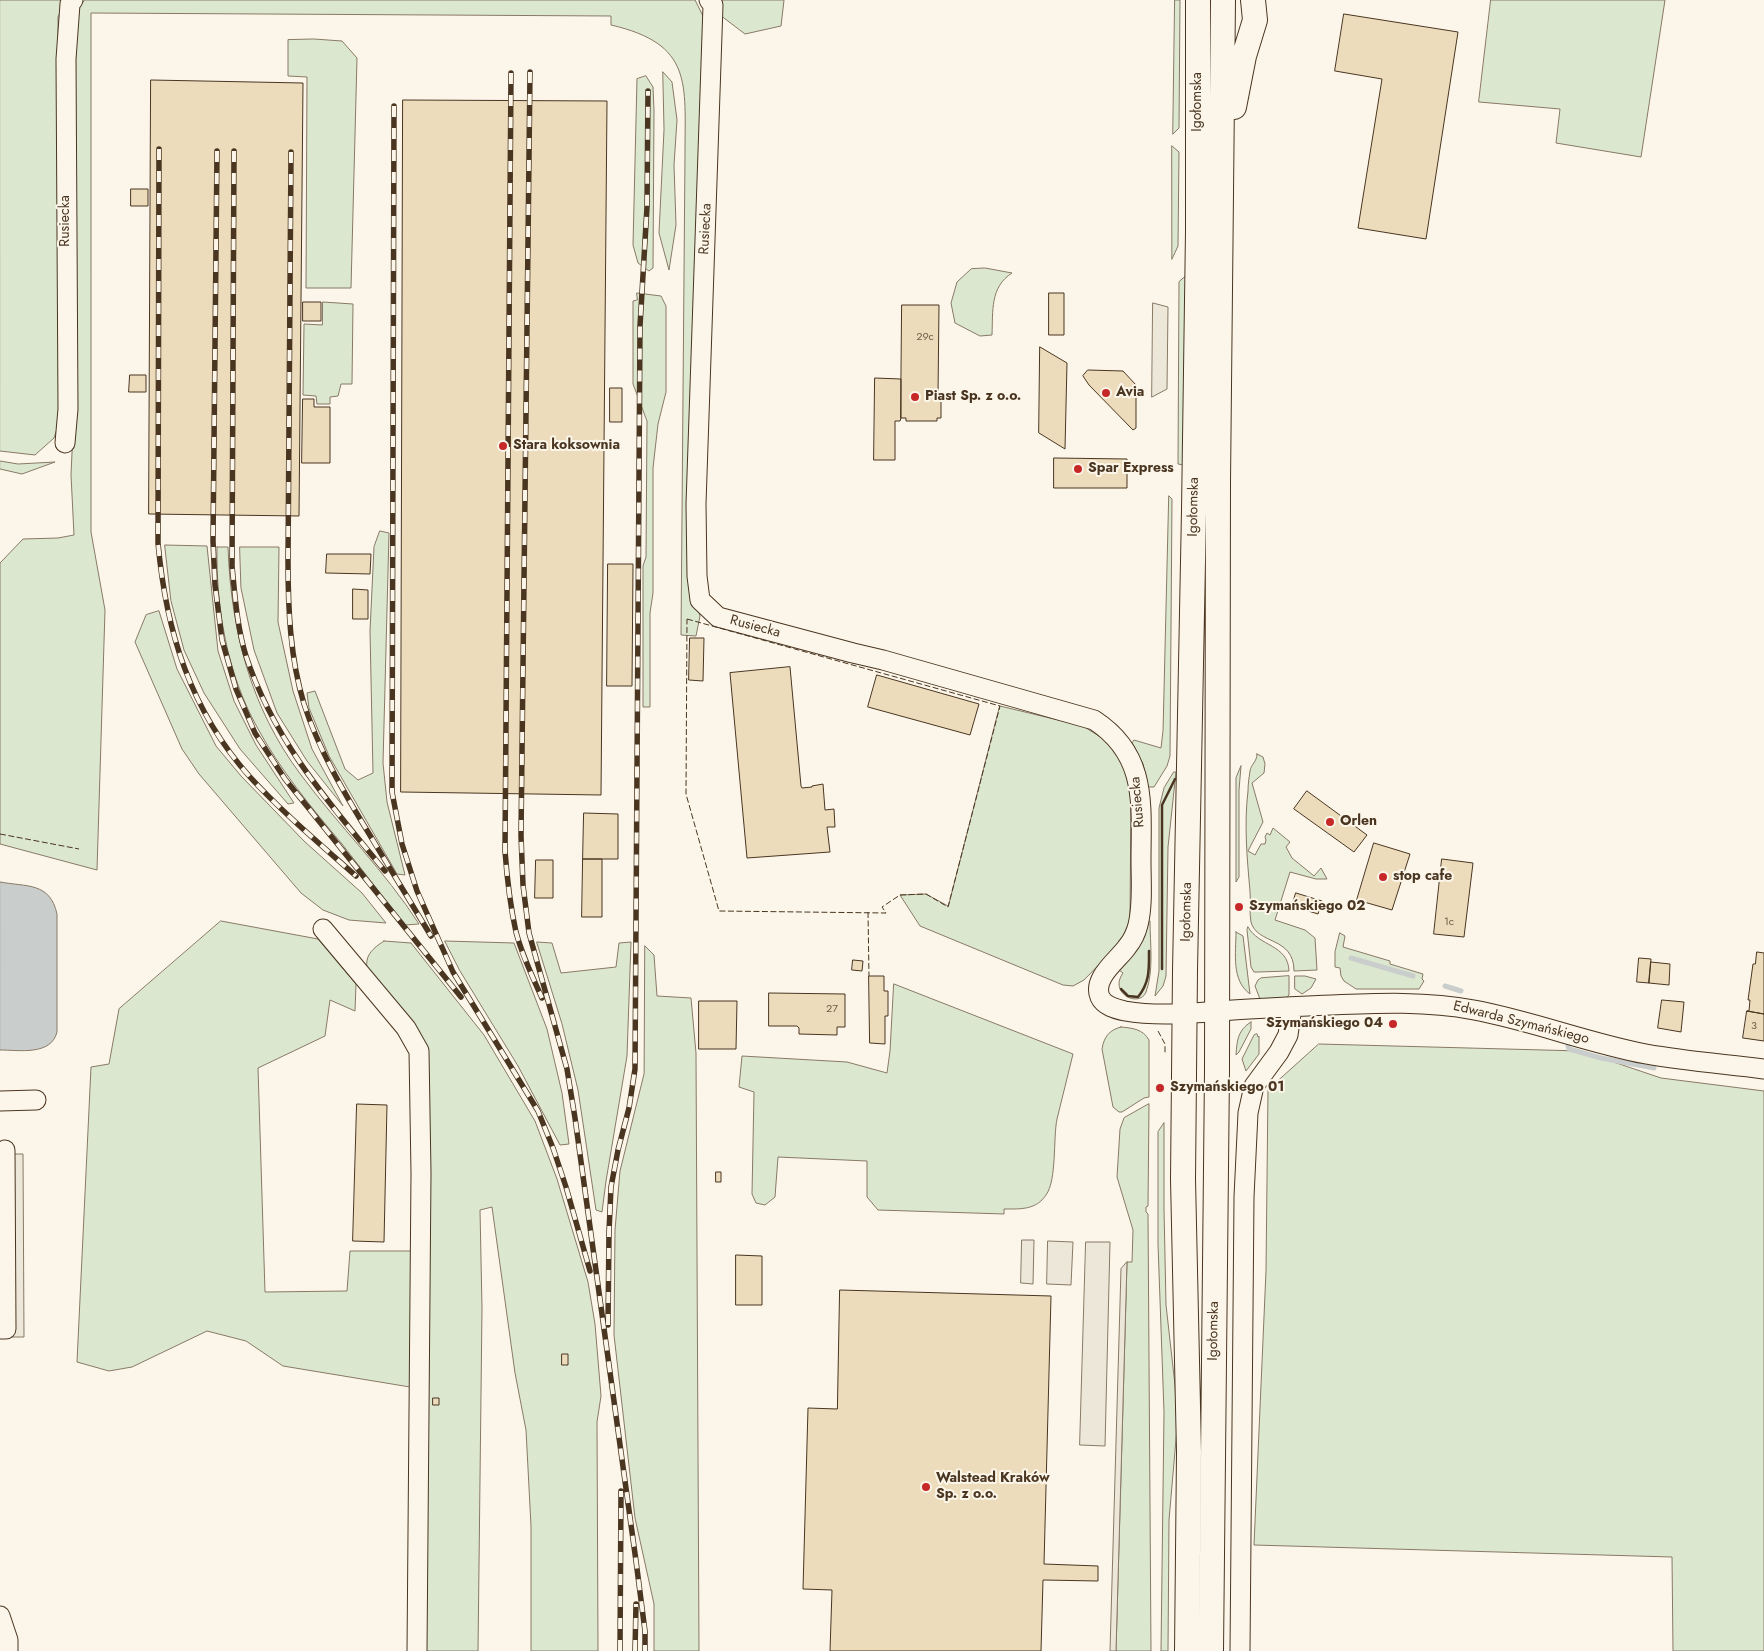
<!DOCTYPE html>
<html>
<head>
<meta charset="utf-8">
<style>
  body { margin:0 }
  canvas { display:block; background:#fbf6e9 }
</style>
</head>
<body>
<canvas width="1764" height="1651"></canvas>
<script>
const ctx = document.querySelector('canvas').getContext('2d');
ctx.lineJoin = 'round';
function fill(path, color) {
  ctx.fillStyle = color;
  ctx.fill(path, 'evenodd');
}
function strokePath(path, color, width, dash) {
  ctx.strokeStyle = color;
  ctx.lineWidth = width;
  ctx.lineCap = dash ? 'butt' : 'round';
  ctx.setLineDash(dash || []);
  ctx.stroke(path);
}
function label(font, color, halo, rows, align = 'center') {
  ctx.font = font + ' Jost,sans-serif';
  ctx.lineWidth = 4;
  ctx.setLineDash([]);
  ctx.textBaseline = 'middle';
  ctx.strokeStyle = halo;
  ctx.fillStyle = color;
  for (const [text, x, y, turn = 0] of rows) {
    ctx.save();
    ctx.translate(x, y);
    ctx.rotate((+turn || 0) * Math.PI / 180);
    ctx.textAlign = isNaN(turn) ? turn : align;
    if (halo) ctx.strokeText(text, 0, 0);
    ctx.fillText(text, 0, 0);
    ctx.restore();
  }
}
const green = new Path2D(`
  M0,0H66L58,17L61,417L54,438L35,455L0,451Z
  M86,0H695L704,18L695,598L700,616L696,636L681,635L685,154C685,83 693,44 611,25V16L91,13V532L105,610L97,870L0,844V563L23,539L58,538L74,535L71,475L73,430L76,7Z
  M713,0H784L781,26L745,34L720,15Z
  M1175,0H1180L1179,128L1173,134Z
  M1491,0H1665L1641,157L1556,143L1560,109L1479,102Z
  M314,39L342,41L357,58L351,288H306L307,77L288,76V40Z
  M663,72L672,82L677,120L674,165L676,225L669,270L659,233L664,130Z
  M646,76L653,87L654,110L653,268L649,271L638,263L633,245L637,79Z
  M1172,146L1179,152L1178,246L1172,259Z
  M985,268L1012,273C990,287 993,311 992,335L980,336L955,323L951,303L957,282L971,269Z
  M1185,277L1186,278L1184,465L1178,464L1179,282Z
  M637,293L661,296L666,306V392L658,424L653,468V593L650,613V707H643V566L646,557L647,421L633,384V301L637,300Z
  M323,302L353,304L352,384H341L338,396L330,397V404H317L316,396L303,395L304,324L322,325Z
  M0,461L18,464L55,462L22,474L0,469Z
  M1169,496L1172,499L1170,756L1167,766L1154,787H1148L1143,764L1132,743L1134,740L1161,748L1163,731Z
  M380,531L389,533L383,763L387,802L405,875L397,874L329,756L309,708L307,693L315,691L345,769L358,780L373,773L370,631L374,547Z
  M165,545L207,546L218,651L234,701L256,745L294,803L288,804L240,749L204,693L184,650L171,601Z
  M217,547H228C231,630 250,707 301,775C339,826 385,871 419,924L405,925C384,898 363,871 342,844C311,807 280,770 257,727C227,673 216,608 217,547Z
  M240,547H279L278,622L293,691L312,749L343,806L307,761L277,713L254,650L241,588Z
  M159,611L177,669L216,746L241,776L305,842L362,893L386,923L349,920L323,910L301,893L199,774L182,749L135,642L146,615Z
  M1000,706L1083,726L1102,738L1115,752L1125,769L1131,792L1130,920L1124,935L1116,947L1084,980L1073,986L1063,985L920,926L900,895L926,894L948,906Z
  M1257,754L1263,757L1265,764L1264,773L1252,783L1263,822L1248,851L1255,855L1261,844H1265L1266,840L1265,837L1267,833L1270,835L1273,828L1290,842L1286,847L1292,858L1314,876L1321,868L1327,879H1316L1290,872L1275,920L1305,930L1315,938L1317,970L1294,971C1294,936 1257,945 1251,922C1249,912 1251,901 1250,891C1247,858 1244,824 1248,791C1248,784 1249,778 1250,771C1251,764 1257,762 1257,754Z
  M1241,766L1239,790V877L1236,882V778Z
  M1174,772H1176L1168,847L1166,976L1163,986L1155,996L1159,971V808L1164,788Z
  M221,921L318,939L356,984L355,1011L330,1000L325,1036L258,1068L265,1292L347,1291L350,1251H413L410,1387L283,1366L246,1341L207,1331L132,1367L109,1371L77,1362L91,1067L109,1064L119,1009Z
  M1148,921H1150C1150,943 1154,971 1146,992C1140,1008 1108,994 1123,973L1119,970L1135,952Z
  M1248,927C1259,947 1288,944 1289,971L1258,972H1254L1251,967L1247,930Z
  M1236,932L1243,936L1250,994C1231,980 1236,953 1236,932Z
  M1340,933L1345,936L1343,947L1390,961V964L1423,974L1422,979L1424,981L1419,989H1356L1344,981L1341,976L1340,968L1335,967V952Z
  M384,941L411,943L484,1035L535,1121L557,1179L588,1282L595,1324L601,1396L597,1422L598,1651H531V1526L526,1430L515,1373L492,1207L480,1210L482,1308L478,1651H422L425,1064L368,975C364,957 369,951 384,941Z
  M445,941L514,943L547,1029L562,1093L569,1144L560,1145L518,1066L460,971Z
  M537,942L552,943L561,973L616,967L619,943L631,942L627,1056L606,1181L602,1212L596,1210L578,1090L562,1024Z
  M645,946L654,955L657,996L691,998L696,1053L699,1651H654V1604L635,1518L614,1335L615,1230L620,1171L644,1074Z
  M1289,976V995L1285,999H1260L1255,986L1258,980L1261,978Z
  M1295,976H1305L1316,979L1311,988L1302,994L1295,989Z
  M894,984L1073,1054C1068,1076 1062,1097 1057,1119C1053,1138 1057,1180 1046,1195C1036,1210 1021,1209 1004,1209V1214L878,1210L867,1197V1161L778,1157L775,1197L765,1205L756,1203L752,1194L754,1092L739,1087L742,1056L847,1062L887,1073L890,1051Z
  M1251,1022V1029L1239,1052L1236,1055C1237,1040 1238,1030 1251,1022Z
  M1121,1027C1132,1028 1143,1029 1149,1040V1097L1144,1098L1122,1112H1119L1113,1107L1102,1049C1104,1037 1109,1030 1121,1027Z
  M1257,1034L1258,1037L1259,1036V1054L1246,1071L1242,1059L1254,1035Z
  M1319,1044L1581,1051L1661,1078L1764,1091V1651H1673L1672,1557L1254,1545L1266,1271L1268,1090Z
  M1149,1104L1148,1206L1146,1207V1212L1148,1214L1151,1651H1116L1127,1262H1132L1133,1230L1117,1177L1120,1129L1124,1118Z
  M1164,1123V1209L1166,1305L1175,1385L1177,1428L1169,1520L1168,1651H1161L1164,1412L1158,1244V1132Z`);
const parking = new Path2D(`
  M1153,303L1168,307L1167,389L1152,397Z
  M0,1154H23L24,1337H0Z
  M1022,1240H1034L1033,1284L1021,1283Z
  M1048,1241L1073,1242L1071,1285L1047,1284Z
  M1086,1242H1110L1105,1446L1080,1445Z
  M1127,1262L1116,1651H1110L1121,1269Z`);
const water = new Path2D(`
  M0,882C27,887 50,882 57,914V1032C51,1056 19,1050 0,1050Z`);
const stream = new Path2D(`
  M1351,958L1413,976
  M1445,986L1461,991
  M1568,1046L1569,1049L1601,1058L1654,1068`);
const building = new Path2D(`
  M1344,14L1458,32L1426,239L1358,228L1382,79L1335,71Z
  M151,80L303,83L299,516L149,514Z
  M403,100L607,101L601,795L401,792Z
  M131,189H148V206H131Z
  M1049,293H1064V335H1049Z
  M303,302H321V321H303Z
  M902,305H939L938,395H941V418H937V421H906V418H901Z
  M1040,347L1067,363L1065,449L1039,433Z
  M1088,370L1123,371L1136,385V428L1133,430L1089,385L1083,376Z
  M130,375H146V392H129Z
  M875,378L901,379V418L900,421H895V460H874Z
  M610,388H622V422H610Z
  M303,399H314V407H330V463H302Z
  M1054,458L1127,459V488H1054Z
  M327,554H371L370,574L326,573Z
  M608,564H633L632,686H607Z
  M353,589L368,590V619H353Z
  M690,638H704L703,681L689,680Z
  M790,667L801,786L802,788L812,787V786L823,784L825,810L834,809L835,827H827L830,852L747,858L730,673Z
  M877,675L979,704L970,735L868,707Z
  M1307,791L1367,835L1354,852L1294,809Z
  M584,813L618,814V859H583Z
  M1374,843L1410,854L1392,910L1357,900Z
  M583,859H602V917H582Z
  M1442,859L1473,863L1464,937L1434,934Z
  M536,860H553V898H535Z
  M1296,893L1322,901L1318,914L1292,906Z
  M1757,952L1764,953V1014L1747,1011H1749L1750,1000H1748L1753,964H1755Z
  M1639,958L1651,959L1649,983L1637,982Z
  M853,960L863,961L862,971L852,970Z
  M1651,962L1670,964L1669,985L1649,983Z
  M869,976H884V991H888V1016H885V1044L870,1043Z
  M769,993L845,994V1027H837V1035L799,1034V1028L797,1026H769Z
  M1662,1000L1684,1002L1681,1032L1658,1028Z
  M699,1001H737L736,1049H699Z
  M1747,1011L1764,1014V1041L1743,1038Z
  M357,1104L387,1105L384,1242L353,1241Z
  M716,1172H721V1182H716Z
  M736,1255L762,1256V1305H736Z
  M840,1290L1051,1296L1044,1564L1098,1566V1581L1043,1580L1041,1651H830L832,1590L803,1589L808,1408L837,1409Z
  M562,1354H568V1365H562Z
  M433,1398H439V1405H433Z`);
const minor = new Path2D(`
  M709,0L713,5L696,504L697,576L700,600L718,617L853,653L883,660L1094,720C1148,755 1141,805 1141,861C1141,882 1143,905 1138,925C1136,933 1132,941 1127,947C1118,960 1092,978 1100,997C1104,1006 1116,1009 1125,1011C1159,1017 1198,1013 1233,1010C1266,1008 1299,1006 1332,1005C1379,1003 1427,1001 1474,1010C1533,1021 1588,1043 1646,1054C1685,1061 1725,1064 1764,1069
  M65,443L68,409L66,59L70,4L73,0
  M323,929L406,1028L419,1051L421,1173L417,1651
  M0,1101L36,1100
  M0,1329H6L5,1150
  M0,1616L8,1640V1651
  M1240,1651L1244,1197L1248,1113L1254,1086L1279,1052L1288,1035L1292,1007`);
const major = new Path2D(`
  M1234,107L1244,56L1255,20L1253,0
  M1187,1651L1189,1452L1183,1179L1185,971L1194,510L1198,231V0
  M1211,1651L1217,1071L1218,482L1223,0`);
const rail = new Path2D(`
  M530,72L521,836L523,885L529,933L567,1069L575,1118L636,1561L645,1631V1651
  M511,73L505,851C507,878 510,905 516,932C522,955 532,976 542,998
  M394,106L392,792L402,844L417,891L453,972L538,1111L553,1148L566,1187L590,1271
  M159,149L158,543C166,631 190,710 250,777C282,812 320,844 356,876
  M217,151L213,541L215,585L222,640L236,689L255,733L285,779L461,997
  M234,151L232,566C235,596 237,627 246,656C274,741 329,803 385,871
  M291,152L288,561C288,608 290,658 304,704C319,750 343,791 368,832C389,867 410,901 431,936
  M608,1325L609,1232L611,1187L618,1150L629,1108L635,1069L640,326L647,207L648,91
  M620,1651L621,1491
  M635,1651L636,1604`);
const fence = new Path2D(`
  M687,619L1000,706L948,907L926,894L900,895L882,907L886,913L719,911L686,794Z
  M0,834L79,849
  M868,912L869,976
  M1158,1031L1165,1044V1053`);
const wall = new Path2D(`
  M1162,969V805L1175,779
  M1121,989L1128,996L1138,997C1150,982 1149,969 1149,951`);
const markers = [
  [1106,393,5,"#c62828"],
  [915,397,5,"#c62828"],
  [503,446,5,"#c62828"],
  [1078,469,5,"#c62828"],
  [1330,822,5,"#c62828"],
  [1383,877,5,"#c62828"],
  [1239,907,5,"#c62828"],
  [1393,1024,5,"#c62828"],
  [1160,1088,5,"#c62828"],
  [926,1487,5,"#c62828"]
];
const numberNames = [
  ["29c",925,337],
  ["1c",1449,922],
  ["27",832,1009],
  ["3",1754,1026]
];
const streetNames = [
  ["Igołomska",1198,102,-90],
  ["Rusiecka",66,221,-90],
  ["Rusiecka",706,229,-87],
  ["Igołomska",1194,507,-89],
  ["Rusiecka",755,627,15],
  ["Rusiecka",1138,802,-95],
  ["Igołomska",1187,912,-89],
  ["Edwarda Szymańskiego",1521,1023,14],
  ["Igołomska",1214,1331,-89]
];
const poiNames = [
  ["Avia",1116,393],
  ["Piast Sp. z o.o.",925,397],
  ["Stara koksownia",513,446],
  ["Spar Express",1088,469],
  ["Orlen",1340,822],
  ["stop cafe",1393,877],
  ["Szymańskiego 02",1249,907],
  ["Szymańskiego 04",1383,1024,"right"],
  ["Szymańskiego 01",1170,1088],
  ["Walstead Kraków",936,1479],
  ["Sp. z o.o.",936,1495]
];
fill(green, '#dce7d0');
strokePath(green, '#887966', 1);
fill(parking, '#ede7d9');
strokePath(parking, '#887966', 1);
fill(water, '#c9cecd');
strokePath(water, '#887966', 1);
strokePath(stream, '#c9cecd', 5);
fill(building, '#ecdcbc');
strokePath(building, '#4a3520', 1);
strokePath(minor, '#4a3520', 21);
strokePath(major, '#4a3520', 26);
strokePath(minor, '#fbf6e9', 19);
strokePath(major, '#fbf6e9', 24);
strokePath(rail, '#4a3520', 5.5);
strokePath(rail, '#fbf6e9', 4, [11]);
strokePath(fence, '#4a3520', 1, [6, 2.5]);
strokePath(wall, '#4a3520', 2.5);
for (const [x, y, r, color] of markers) {
  const dot = new Path2D();
  dot.arc(x, y, r, 0, 2 * Math.PI);
  ctx.fillStyle = color;
  ctx.fill(dot);
  strokePath(dot, '#fbf6e9', 2);
}
label('11px', '#725f47', null, numberNames);
label('14px', '#4a3520', '#fbf6e9', streetNames);
label('bold 14px', '#4a3520', '#fbf6e9', poiNames, 'left');
</script>
</body>
</html>
